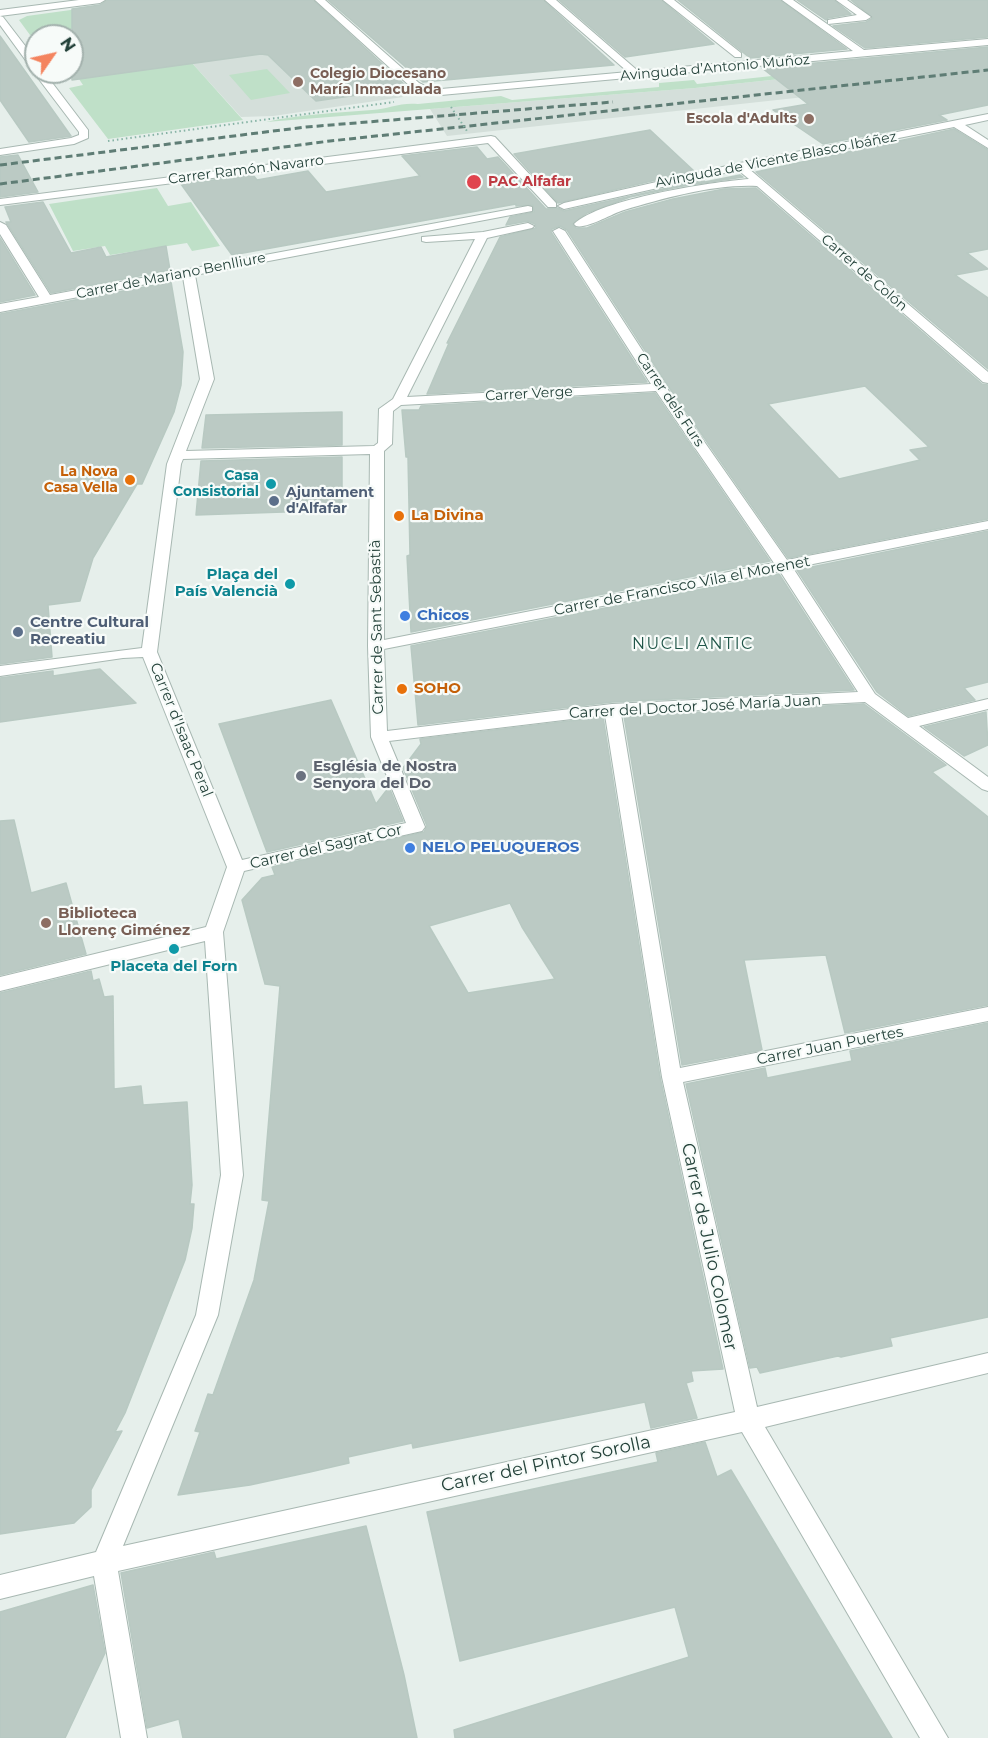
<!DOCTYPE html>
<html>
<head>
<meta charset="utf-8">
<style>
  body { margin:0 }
  #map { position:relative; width:988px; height:1738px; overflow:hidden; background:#e6efeb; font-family:Montserrat,sans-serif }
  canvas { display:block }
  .north { position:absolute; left:24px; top:24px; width:60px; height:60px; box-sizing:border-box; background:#f7fbf9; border:2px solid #a3b1ad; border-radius:50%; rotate:56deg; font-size:16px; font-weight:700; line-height:24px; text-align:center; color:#24423a }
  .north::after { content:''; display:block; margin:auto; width:21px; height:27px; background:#f4845f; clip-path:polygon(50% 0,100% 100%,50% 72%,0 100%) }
</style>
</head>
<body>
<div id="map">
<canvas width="988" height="1738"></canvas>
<div class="north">N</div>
</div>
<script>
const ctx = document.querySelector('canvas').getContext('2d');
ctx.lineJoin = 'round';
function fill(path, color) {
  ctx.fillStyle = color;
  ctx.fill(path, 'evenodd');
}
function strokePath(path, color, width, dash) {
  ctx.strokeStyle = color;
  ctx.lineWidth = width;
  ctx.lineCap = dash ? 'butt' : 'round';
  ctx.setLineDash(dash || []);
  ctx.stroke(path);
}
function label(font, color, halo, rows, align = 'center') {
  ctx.font = font + ' Montserrat,sans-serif';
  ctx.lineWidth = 4.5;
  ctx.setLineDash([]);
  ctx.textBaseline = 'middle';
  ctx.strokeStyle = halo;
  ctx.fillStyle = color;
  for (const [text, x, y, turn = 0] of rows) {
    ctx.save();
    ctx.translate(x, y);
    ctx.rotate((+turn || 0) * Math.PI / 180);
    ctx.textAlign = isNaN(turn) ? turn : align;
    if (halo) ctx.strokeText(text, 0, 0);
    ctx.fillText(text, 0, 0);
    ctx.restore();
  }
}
const built = new Path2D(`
  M343,42L403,97L273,116L241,117L192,63L259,54L263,55Z
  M988,57V77L447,136L430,109L695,88Z`);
const green = new Path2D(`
  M107,5L121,22L30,35L19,20L27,16Z
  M978,54L988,57L695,88L266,122C300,114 337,113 372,110C388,109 401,102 418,104L501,96L512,100L659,87V83L694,80L697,84Z
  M192,63L243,120L108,139L69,88L83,85L79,79Z
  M267,69L290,93L251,100L229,75Z
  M157,188L168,206L191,202L220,246L192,251L187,243L110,255L105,246L73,251L49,204Z`);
const building = new Path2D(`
  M107,0H313L404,84L365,88L371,93L316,101L268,55L261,54L72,80V9L100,5Z
  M328,0H543L614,65L423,82Z
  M559,0H661L714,44L625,57Z
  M678,0H780L847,49L750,58Z
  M797,0H834L851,14L828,18L826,20Z
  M851,0H988V37L865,48L833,26L866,22L873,18Z
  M0,36L71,136L29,142L0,100Z
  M988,47V105L939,115L947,120L823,144L773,110L808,104L762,68Z
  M954,129L988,150V249L967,253L988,269L955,275L988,298V369L756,172Z
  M650,130L694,171L558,203L514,154Z
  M477,147L487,159L498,157L546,209L558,208L564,211L703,180L705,182L740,175L743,177L683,186L630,197L587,213L572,224L576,228H587L625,212L673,199L724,189L756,188L982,384L988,385V519L788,558L668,386L567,230L560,226L552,229L551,232L647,382L427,394L449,343H447L500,237L536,228L535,224L528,221L506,225L510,217L534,212L533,205L516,206V204L232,255L181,184L253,175L257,180L308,171L326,192L420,176L402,156ZM865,386L929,447L910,450L920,460L839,479L768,404Z
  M18,155L38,192L0,197V157Z
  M43,202L71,253L101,247L106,257L166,246L170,270L51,293L6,222H11L5,207Z
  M0,238L35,295L0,302Z
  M171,282L183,352L181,385L174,412L142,484H137L93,558L80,601L48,605L52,657L0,664V314Z
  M655,393L770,561L411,632L407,556L410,555L408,457H406L402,410H419L421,406Z
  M342,412V445L202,448L206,415Z
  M342,457V510L196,515L201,461Z
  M988,531V682L964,688L975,700L908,716L877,692L797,570Z
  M779,574L854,690L612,702L418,725L411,646Z
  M100,669L136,703L0,722V678L53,671V676Z
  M331,700L376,804L389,787L403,821L267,852L219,724Z
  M864,704L946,765L932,772L988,817V1005L845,1033L826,955L744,960L762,1050L682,1065L624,716Z
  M986,712L988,745L964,756L924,727Z
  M603,717L660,1077L723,1369L691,1371L693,1381L686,1383L697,1418L651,1428L645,1402L413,1448L412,1443L348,1457L349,1463L310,1472L250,1485L178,1495L200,1432L195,1431L208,1394L213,1395L254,1280L269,1201L262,1200L280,986L265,984L242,900L262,878L275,875L272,867L424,832L427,826L403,768L421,744L420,739ZM510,903L522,927L555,979L468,993L429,926Z
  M14,820L31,893L66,883L86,954L0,975V821Z
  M91,971L93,981L99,979L104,997L113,996L114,1089L141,1086L143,1105L187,1102L192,1185L190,1204H194L192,1228L185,1260L125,1413L115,1432L122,1431L91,1490V1507L74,1523L0,1534V993Z
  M988,1023V1317L890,1338L892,1346L841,1357L838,1356L760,1373L757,1367L750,1368L686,1084L765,1068L767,1078L852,1061L850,1051Z
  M705,1442L717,1477L731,1470L892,1738H455L454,1730L689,1657L675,1607L460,1661L427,1512L658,1462L656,1453Z
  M366,1526L404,1675L417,1738H183L179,1719L147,1728L121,1573L214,1552L216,1559Z
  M93,1585L105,1653L65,1738H0V1612Z`);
const path = new Path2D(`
  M108,141L394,102`);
const minor = new Path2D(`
  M79,0H105L100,3L0,16V10Z
  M315,0H325L419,83L427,87L441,89L628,72L545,0H556L638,71L853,51L782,0H793L864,50L988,39V45L441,95L421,92L411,87Z
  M663,0H674L741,53V57H735Z
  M836,0H847L871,17L866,20L828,24V20L857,15Z
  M0,16L3,17L36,60V72H44L88,130V138L74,144L0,155V149L71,138L79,135V132L35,74L36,70L32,69L0,25Z
  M988,114V120L965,125L988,140V148L954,127L748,168L988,372V383L983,382L757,186C714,184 665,198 624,210C611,214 587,229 576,226L574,224C600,199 711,182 749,179L738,170L564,209L558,206L564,203L740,163Z
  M491,136L495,137L556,203V207H548L488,143L0,205V199Z
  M528,206L532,207V211L195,275L214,379L186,451L374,446L378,443L379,409L393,399L475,239L426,242L422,241V237L483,232L528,223L534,226L532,228L487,238L407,397L651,384L553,231L559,228L565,231L666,387L787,560L988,521V529L793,568L875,694L908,718L988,699V709L919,726L988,777V791L982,789L865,702L621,714L680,1068L988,1007V1021L683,1082L757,1407L988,1353V1373L765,1427L948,1738H920L742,1432L118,1571L147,1738H121L94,1576L0,1599V1575L96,1552L196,1315L221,1175L205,941L0,991V977L206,927L227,867L143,657L123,658L0,676V666L142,648L167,464L200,379L183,277L0,312V304L39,297L0,234V222L6,225L50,295ZM656,391L774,563L384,640V451L392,444L393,411L401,405ZM370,454L368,646L371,737L406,823L242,860L157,652L181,464L183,459ZM780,571L858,692L612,704L387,731L384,649ZM605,715L662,1077L735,1412L123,1546L218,1315L243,1175L223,932L244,871L422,831L425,827L389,741Z`);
const rail = new Path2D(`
  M0,165L306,127L613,102
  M0,184L330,141L988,70`);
const pathBridge = new Path2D(`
  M451,107L467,131`);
const markers = [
  [298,82,6,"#8d6e63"],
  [809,119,6,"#8d6e63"],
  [474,182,8,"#e0444e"],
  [130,480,6,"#e8710a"],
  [271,484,6,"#0f9aa8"],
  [274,501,6,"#5c6f8a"],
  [399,516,6,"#e8710a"],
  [290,584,6,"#0f9aa8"],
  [405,616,6,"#3f7fe0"],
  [18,632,6,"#5c6f8a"],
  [402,689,6,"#e8710a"],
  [301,776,6,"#6b7280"],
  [410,848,6,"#3f7fe0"],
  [46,923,6,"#8d6e63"],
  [174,949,6,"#0f9aa8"]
];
const farStreetnames = [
  ["Avinguda d’Antonio Muñoz",715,68,-5],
  ["Avinguda de Vicente Blasco Ibáñez",776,160,-11],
  ["Carrer Ramón Navarro",246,170,-7],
  ["Carrer de Colón",864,273,41],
  ["Carrer de Mariano Benlliure",171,276,-11],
  ["Carrer Verge",529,394,-3],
  ["Carrer dels Furs",670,400,56]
];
const farEducationnames = [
  ["Colegio Diocesano",310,74],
  ["María Inmaculada",310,90],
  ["Escola d'Adults",797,119,"right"]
];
const farHealthnames = [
  ["PAC Alfafar",488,182]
];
const farFoodnames = [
  ["La Nova",118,472],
  ["Casa Vella",118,488]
];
const farCulturenames = [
  ["Casa",259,476],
  ["Consistorial",259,492]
];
const farServicenames = [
  ["Ajuntament",286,493],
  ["d'Alfafar",286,509]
];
const foodNames = [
  ["La Divina",411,516],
  ["SOHO",414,689]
];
const cultureNames = [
  ["Plaça del",278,575],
  ["País Valencià",278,592],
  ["Placeta del Forn",174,967,"center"]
];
const streetNames = [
  ["Carrer de Francisco Vila el Morenet",682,586,-11],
  ["Carrer de Sant Sebastià",377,627,-91],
  ["Carrer del Doctor José María Juan",695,707,-3],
  ["Carrer d'Isaac Peral",181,730,68],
  ["Carrer del Sagrat Cor",326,847,-13],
  ["Carrer Juan Puertes",830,1046,-11]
];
const shopNames = [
  ["Chicos",417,616],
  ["NELO PELUQUEROS",422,848]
];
const serviceNames = [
  ["Centre Cultural",30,623],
  ["Recreatiu",30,640]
];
const worshipNames = [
  ["Església de Nostra",313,767],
  ["Senyora del Do",313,784]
];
const educationNames = [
  ["Biblioteca",58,914],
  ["Llorenç Giménez",58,931]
];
const neighbourhoodNames = [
  ["NUCLI ANTIC",693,644]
];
const nearStreetnames = [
  ["Carrer de Julio Colomer",709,1247,78],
  ["Carrer del Pintor Sorolla",546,1464,-12]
];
fill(built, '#d4dfda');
fill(green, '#bfe0c8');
fill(building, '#bbcac4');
strokePath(building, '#b8c9c2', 1.5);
strokePath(minor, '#a8b8b2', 2);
strokePath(path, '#86b3a5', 2, [1.5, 3]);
fill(minor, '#fff');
strokePath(rail, '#5f7d75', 3, [7, 4]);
strokePath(pathBridge, '#86b3a5', 2, [1.5, 3]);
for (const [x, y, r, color] of markers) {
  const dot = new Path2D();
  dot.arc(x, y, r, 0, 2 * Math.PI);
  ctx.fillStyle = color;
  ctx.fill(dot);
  strokePath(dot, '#f7fbf9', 2);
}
label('14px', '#24423a', '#f7fbf9', farStreetnames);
label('bold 14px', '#785e54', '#f7fbf9', farEducationnames, 'left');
label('bold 14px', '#be3a42', '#f7fbf9', farHealthnames, 'left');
label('bold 14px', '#c56008', '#f7fbf9', farFoodnames, 'right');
label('bold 14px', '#0d838f', '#f7fbf9', farCulturenames, 'right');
label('bold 14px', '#4e5e75', '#f7fbf9', farServicenames, 'left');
label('bold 15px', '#c56008', '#f7fbf9', foodNames, 'left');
label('bold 15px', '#0d838f', '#f7fbf9', cultureNames, 'right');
label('15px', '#24423a', '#f7fbf9', streetNames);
label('bold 15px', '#366cbe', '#f7fbf9', shopNames, 'left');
label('bold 15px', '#4e5e75', '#f7fbf9', serviceNames, 'left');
label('bold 15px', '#5b616d', '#f7fbf9', worshipNames, 'left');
label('bold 15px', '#785e54', '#f7fbf9', educationNames, 'left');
ctx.letterSpacing = '1.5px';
label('16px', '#1f5548', '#f7fbf9', neighbourhoodNames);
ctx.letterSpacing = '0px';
label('18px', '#24423a', '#f7fbf9', nearStreetnames);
</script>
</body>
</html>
